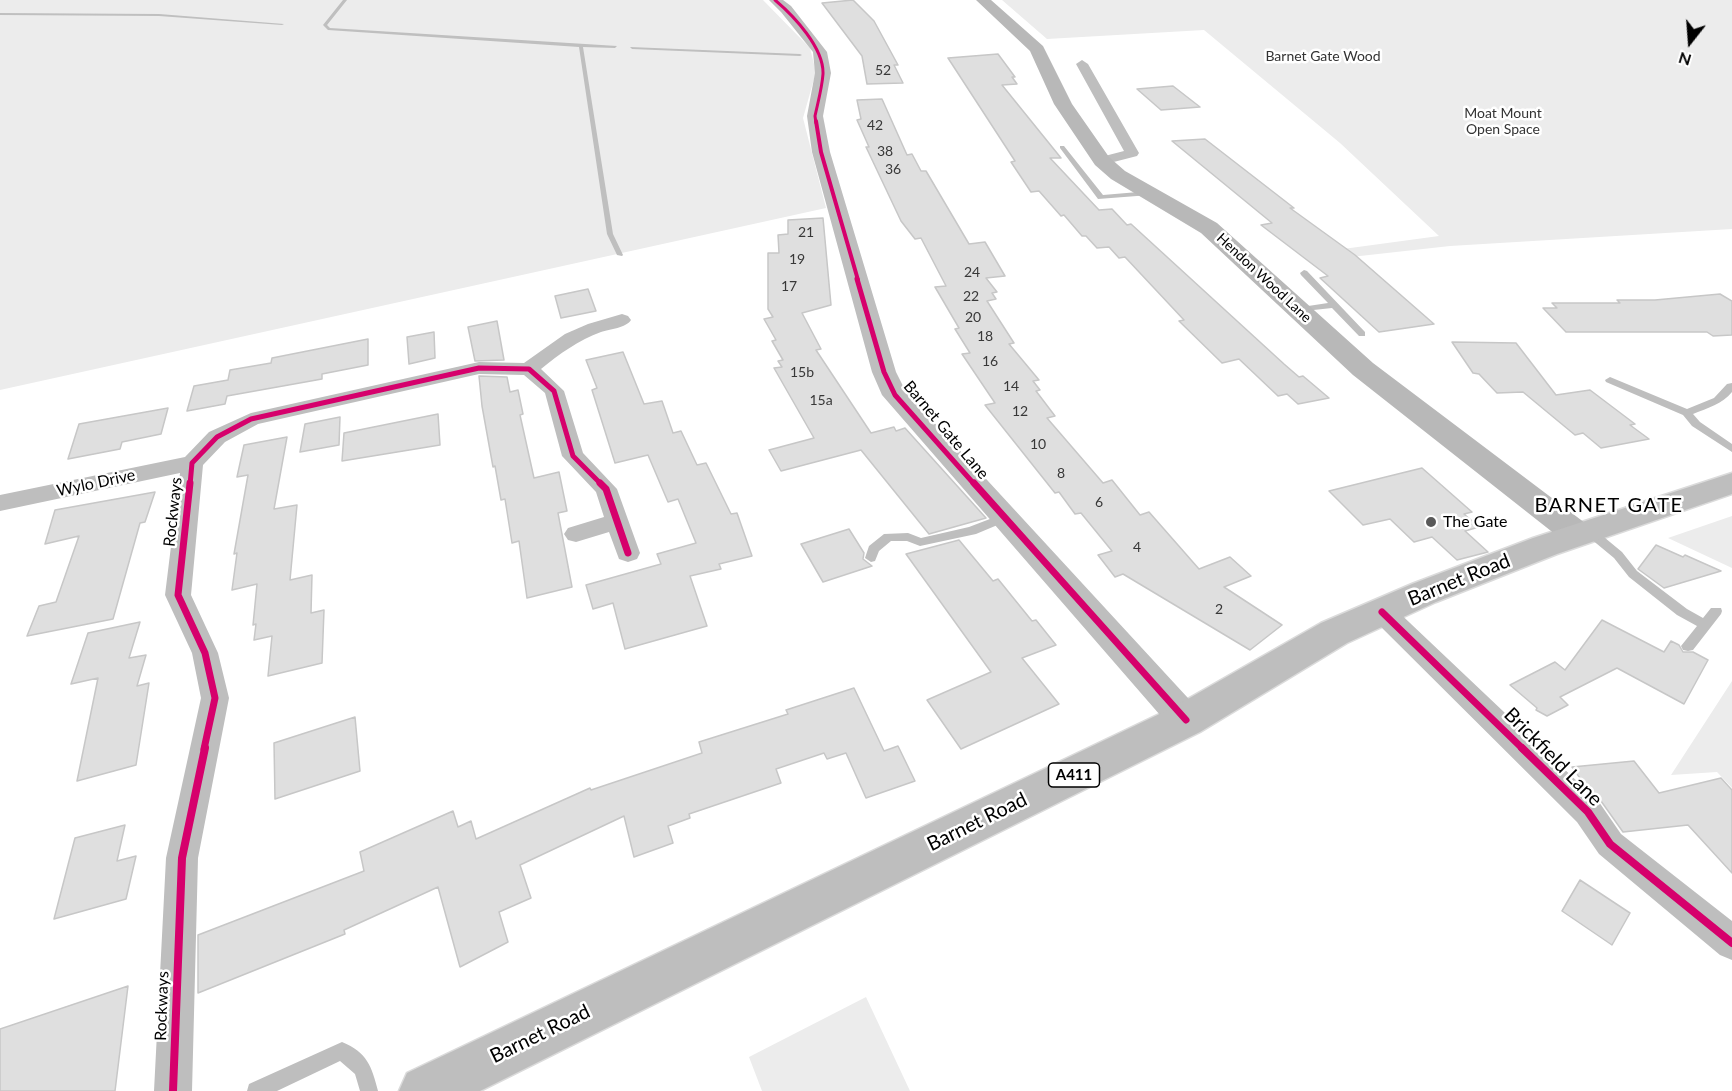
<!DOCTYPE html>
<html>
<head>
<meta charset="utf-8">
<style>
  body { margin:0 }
  #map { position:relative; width:1732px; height:1091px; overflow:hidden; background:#fff; font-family:Lato,sans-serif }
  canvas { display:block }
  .north { position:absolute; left:1660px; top:12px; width:60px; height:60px; -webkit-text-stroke:4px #fff; paint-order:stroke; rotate:197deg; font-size:16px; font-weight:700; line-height:24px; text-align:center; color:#000 }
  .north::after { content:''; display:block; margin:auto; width:21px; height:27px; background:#000; clip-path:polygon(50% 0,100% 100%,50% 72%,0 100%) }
</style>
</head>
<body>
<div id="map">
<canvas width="1732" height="1091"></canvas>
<div class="north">N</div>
</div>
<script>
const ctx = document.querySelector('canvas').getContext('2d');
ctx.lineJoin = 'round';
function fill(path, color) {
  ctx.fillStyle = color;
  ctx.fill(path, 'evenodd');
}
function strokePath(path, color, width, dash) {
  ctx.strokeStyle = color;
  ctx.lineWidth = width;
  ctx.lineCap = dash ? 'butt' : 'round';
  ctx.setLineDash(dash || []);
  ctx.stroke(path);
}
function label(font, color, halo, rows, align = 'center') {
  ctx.font = font + ' Lato,sans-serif';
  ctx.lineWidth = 5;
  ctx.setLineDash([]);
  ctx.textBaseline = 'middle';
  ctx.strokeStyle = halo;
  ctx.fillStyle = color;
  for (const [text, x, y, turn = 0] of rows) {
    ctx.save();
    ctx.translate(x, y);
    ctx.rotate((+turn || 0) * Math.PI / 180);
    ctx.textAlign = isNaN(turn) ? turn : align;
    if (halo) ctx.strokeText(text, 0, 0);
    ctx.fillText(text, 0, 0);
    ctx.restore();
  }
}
const green = new Path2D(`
  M0,0H763L810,48L816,72L803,118L826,208L0,390Z
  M1002,0H1732V229L1450,246L1315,261L1306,254L1439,236L1340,143L1204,30L1047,39Z
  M1732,516V568L1668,538Z
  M1732,681V788L1717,772L1671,775Z
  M866,997L910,1091H762L749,1057Z`);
const stream = new Path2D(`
  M343,0H347L327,25L330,28L617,46L615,48L583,47L613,234L623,255L622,256L617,255L607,234L579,47L328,30L323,25Z
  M0,13L159,14L284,24L282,25L159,16L0,15Z
  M630,47L800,54L802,55L800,56L632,49Z`);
const building = new Path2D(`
  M853,0L874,21L898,65H894L903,83L867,84L862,56L822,3Z
  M998,54L1015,77H1012L1017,84L1002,85L1061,158H1050L1099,210L1112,209L1127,225L1131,224L1284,364L1299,377L1303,376L1329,398L1298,404L1287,394L1278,396L1239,359L1222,363L1179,321L1184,320L1125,257L1119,258L1109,247L1097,248L1086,236H1082L1064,215L1061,216L1039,191L1031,192L1011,162L1015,161L948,58Z
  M1173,86L1200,107L1161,110L1137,89Z
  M882,99L907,155L912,154L921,171H926L969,244L985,242L1005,276L986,278L997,292L992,293L996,299L987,301L1014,343L1009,344L1039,380L1033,381L1040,390L1036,391L1055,416L1047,418L1103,483L1112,480L1140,515L1149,512L1199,569L1230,557L1251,576L1224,587L1282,625L1250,650L1123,574L1115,577L1098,555L1112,551L1081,513L1075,514L1059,492L1055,493L985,405L995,403L962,354L970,353L955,329L959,328L935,287L946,286L921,238L915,239L901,221L866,147H869L857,120L861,119L857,100Z
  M1205,139L1294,208H1290L1355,255L1434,324L1379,332L1320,278L1328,276L1261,225L1272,223L1172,141Z
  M823,218L831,305L802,313L821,349L816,350L871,433L894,427L896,431L905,428L986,518L929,534L861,450L781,471L769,450L814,438L774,368L782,367L778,361L783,360L772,341L776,340L764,319L773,317L768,309V253H779L778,235L788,234V220Z
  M588,289L596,311L561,318L555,296Z
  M1720,294L1732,301V335L1713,336L1707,332H1566L1543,308H1557L1552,303H1620L1617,300H1655Z
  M497,321L504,360L475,361L468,327Z
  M434,332L435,358L409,364L407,337Z
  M368,339V365L322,374V379L227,396L225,404L187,411L194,386L228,380L230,370L271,363L272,358Z
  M1452,342L1516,343L1556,395L1590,390L1635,424L1630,425L1649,439L1601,448L1583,433L1575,435L1523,392L1497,393L1479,374L1473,373Z
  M623,352L644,404L662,401L673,433L681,431L697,465L706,463L731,514L737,513L752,556L719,564L721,569L690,576L707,626L625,649L613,603L593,609L586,585L661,564L657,554L696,543L678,499L668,502L648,455L615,463L592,390L597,388L586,360Z
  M479,376L507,377L510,392L518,390L523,414L520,415L534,478L559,472L567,511L558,513L572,587L527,598L519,541L512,543L505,499L501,500L495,466L493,467L482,406Z
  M168,408L161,434L122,442L120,449L68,459L79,424Z
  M438,414L440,445L342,461L344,433Z
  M340,417L339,445L300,452L305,424Z
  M287,437L274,509L297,505L290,580L312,575L311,613L324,610L322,663L268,676L272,636L254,640L256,624L253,625L257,584L232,590L237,553L234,554L248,475L237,477L244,445Z
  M1422,468L1472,512L1464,514L1479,527L1465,531L1488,552L1457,560L1432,537L1414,542L1390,519L1363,525L1329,491Z
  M155,492L145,522L140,523L113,619L27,636L39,606L56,602L79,536L45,544L55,510Z
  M849,529L864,553L863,559L872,566L823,582L801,544Z
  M959,540L993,581L998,579L1032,621L1036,620L1056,645L1022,658L1059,704L961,749L927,700L991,672L906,554Z
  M1656,545L1683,557L1685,555L1721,571L1664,588L1638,569Z
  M1602,620L1664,652L1671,641L1679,645L1683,652H1693L1708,660L1684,704L1617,668L1560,697L1568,705L1547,716L1536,710L1537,708L1510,685L1555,662L1565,670Z
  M140,622L129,658L146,655L137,686L149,683L136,765L77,781L98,678L71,684L88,633Z
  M854,688L884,751L898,746L915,781L866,798L846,753L827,759L824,753L776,769L781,783L689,814L690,818L668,826L673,843L634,857L624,816L520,865L531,898L499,912L508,942L460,967L438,887L344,930L345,934L198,993V935L364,871L360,852L453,811L458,827L471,821L476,839L590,788L591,790L702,753L699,742L788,714L786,710Z
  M355,717L360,771L275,799L274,743Z
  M1634,761L1659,793L1721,778L1732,790V873L1688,825L1623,832L1601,801L1587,788L1572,767Z
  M125,825L117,861L136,856L126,899L54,919L75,838Z
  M1580,880L1630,913L1612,945L1562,911Z
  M128,986L115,1091H0V1029Z`);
const service = new Path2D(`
  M1060,146H1064L1103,195L1150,191L1154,193L1150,195L1098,199L1060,148Z
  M1304,270L1307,271L1365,332V336H1359L1332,308L1295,312V308L1328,303L1301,275L1300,273Z
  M1610,377L1687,409L1714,398L1727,384L1732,383V392C1722,404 1708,408 1693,414L1700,422L1732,444V452L1692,426L1683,415L1606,382L1605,380Z
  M1003,514L1007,515L1009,518L1007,521L976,534L920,546L907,541H891L879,551L875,561L871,562L865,558L869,546L884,534L908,533L921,538L969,527Z
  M1589,527L1593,528L1622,552L1637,571L1687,609L1703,618L1711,608H1721L1722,611L1721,614L1693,650L1688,651L1683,650L1681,646L1697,626L1677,615L1629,577L1614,558L1585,534L1583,531Z
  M342,1042C367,1052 372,1067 378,1091H360L355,1074L340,1061L277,1091H247L249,1084Z`);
const minor = new Path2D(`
  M1082,60L1088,64L1139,153L1137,156L1102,165L1095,161L1097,158L1124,151L1076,64Z
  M622,314L628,316L631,320C626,328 610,329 601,332C579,340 559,354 541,369L564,391L583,453L617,489L640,553L637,559L628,562L619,559L609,532L576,542L568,540L564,534L568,528L604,517L596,492L562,456L545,393L524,375L479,374L258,424L225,442L203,465L191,595L218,653L229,698L198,858L192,1091H154L166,858L201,698L192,653L165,595L180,473L0,511V495L185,457L209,432L251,413L479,362L524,363L565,334L588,324Z
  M1382,602L1391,605L1599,802L1621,834L1732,921V960L1720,955L1599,854L1577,822L1373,619L1369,612L1373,605Z`);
const tertiary = new Path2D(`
  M769,0H783L791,6L827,52L831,73L823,116L830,152L896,372L906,392L1199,710L1204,720L1199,730L1186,735L1173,730L882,395L872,372L812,152L807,116L815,73L813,52L781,12Z`);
const secondary = new Path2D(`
  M976,0H991L1043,46L1072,104L1109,157L1125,171L1217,223L1373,363L1589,526L1593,534L1589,542L1577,545L1565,542L1353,375L1201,233L1111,179L1095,165L1054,104L1030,51Z`);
const primary = new Path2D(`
  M1732,473V494L1557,554L1436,602L1347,643L1200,732L480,1091H399L407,1073L1172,708L1321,623L1412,584L1533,538Z`);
const cyclewayFar4 = new Path2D(`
  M775,0C794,16 824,48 823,74C822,88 818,102 815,116L816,123`);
const cyclewayFar3 = new Path2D(`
  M816,121L821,152L858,280`);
const cyclewayFar2 = new Path2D(`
  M857,279L884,372L895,395L975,485
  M190,485L192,463L217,437L251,419L479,368L529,369L554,391L573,456L602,485`);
const cyclewayFar1 = new Path2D(`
  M190,483L178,595L205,653L215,698L204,749
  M600,483L606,489L628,553
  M974,483L1186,720
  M1382,612L1523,749`);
const cycleway = new Path2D(`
  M1522,748L1588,812L1610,844L1732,943
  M173,1091L182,858L205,748`);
const markers = [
  [1431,522,6,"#595959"]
];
const farParknames = [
  ["Barnet Gate Wood",1323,56],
  ["Moat Mount",1503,113],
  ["Open Space",1503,129]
];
const numberNames = [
  ["52",883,70],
  ["42",875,125],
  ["38",885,151],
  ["36",893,169],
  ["21",806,232],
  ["19",797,259],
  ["24",972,272],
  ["17",789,286],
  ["22",971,296],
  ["20",973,317],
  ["18",985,336],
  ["16",990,361],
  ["15b",802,372],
  ["14",1011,386],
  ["15a",821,400],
  ["12",1020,411],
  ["10",1038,444],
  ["8",1061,473],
  ["6",1099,502],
  ["4",1137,547],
  ["2",1219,609]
];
const farStreetnames = [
  ["Hendon Wood Lane",1264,278,43]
];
const shields = [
  [1074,775,51]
];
const shieldNames = [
  ["A411",1074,775]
];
const streetNames = [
  ["Barnet Gate Lane",946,430,50],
  ["Wylo Drive",96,483,-12],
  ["Rockways",173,512,-84],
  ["Rockways",162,1006,-88]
];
const poiNames = [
  ["The Gate",1443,522]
];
const quarterNames = [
  ["BARNET GATE",1609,506]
];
const nearStreetnames = [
  ["Barnet Road",1459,580,-22],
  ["Brickfield Lane",1553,757,45],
  ["Barnet Road",977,822,-26],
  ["Barnet Road",540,1034,-26]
];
fill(green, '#ececec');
fill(stream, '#bfbfbf');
fill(building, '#dfdfdf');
strokePath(building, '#c7c7c7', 1.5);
strokePath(primary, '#dbdbdb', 3);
fill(service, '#bebebe');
fill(minor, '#bebebe');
fill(tertiary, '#bebebe');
fill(secondary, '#b8b8b8');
fill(primary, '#bebebe');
strokePath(cyclewayFar4, '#d6006c', 3);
strokePath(cyclewayFar3, '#d6006c', 4);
strokePath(cyclewayFar2, '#d6006c', 5);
strokePath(cyclewayFar1, '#d6006c', 7);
strokePath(cycleway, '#d6006c', 8);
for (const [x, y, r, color] of markers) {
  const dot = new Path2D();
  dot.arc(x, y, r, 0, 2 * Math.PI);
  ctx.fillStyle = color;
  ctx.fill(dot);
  strokePath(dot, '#fff', 2);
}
label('14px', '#333', '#fff', farParknames);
label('14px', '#383838', null, numberNames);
label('14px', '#000', '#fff', farStreetnames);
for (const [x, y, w] of shields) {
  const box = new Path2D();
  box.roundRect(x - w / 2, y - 12, w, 24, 4.5);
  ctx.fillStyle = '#fff';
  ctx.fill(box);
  strokePath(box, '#000', 1.5);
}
label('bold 15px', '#000', null, shieldNames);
label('16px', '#000', '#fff', streetNames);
label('16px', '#000', '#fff', poiNames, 'left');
ctx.letterSpacing = '1.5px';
label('20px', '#000', '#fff', quarterNames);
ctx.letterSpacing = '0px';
label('20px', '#000', '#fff', nearStreetnames);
</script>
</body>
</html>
